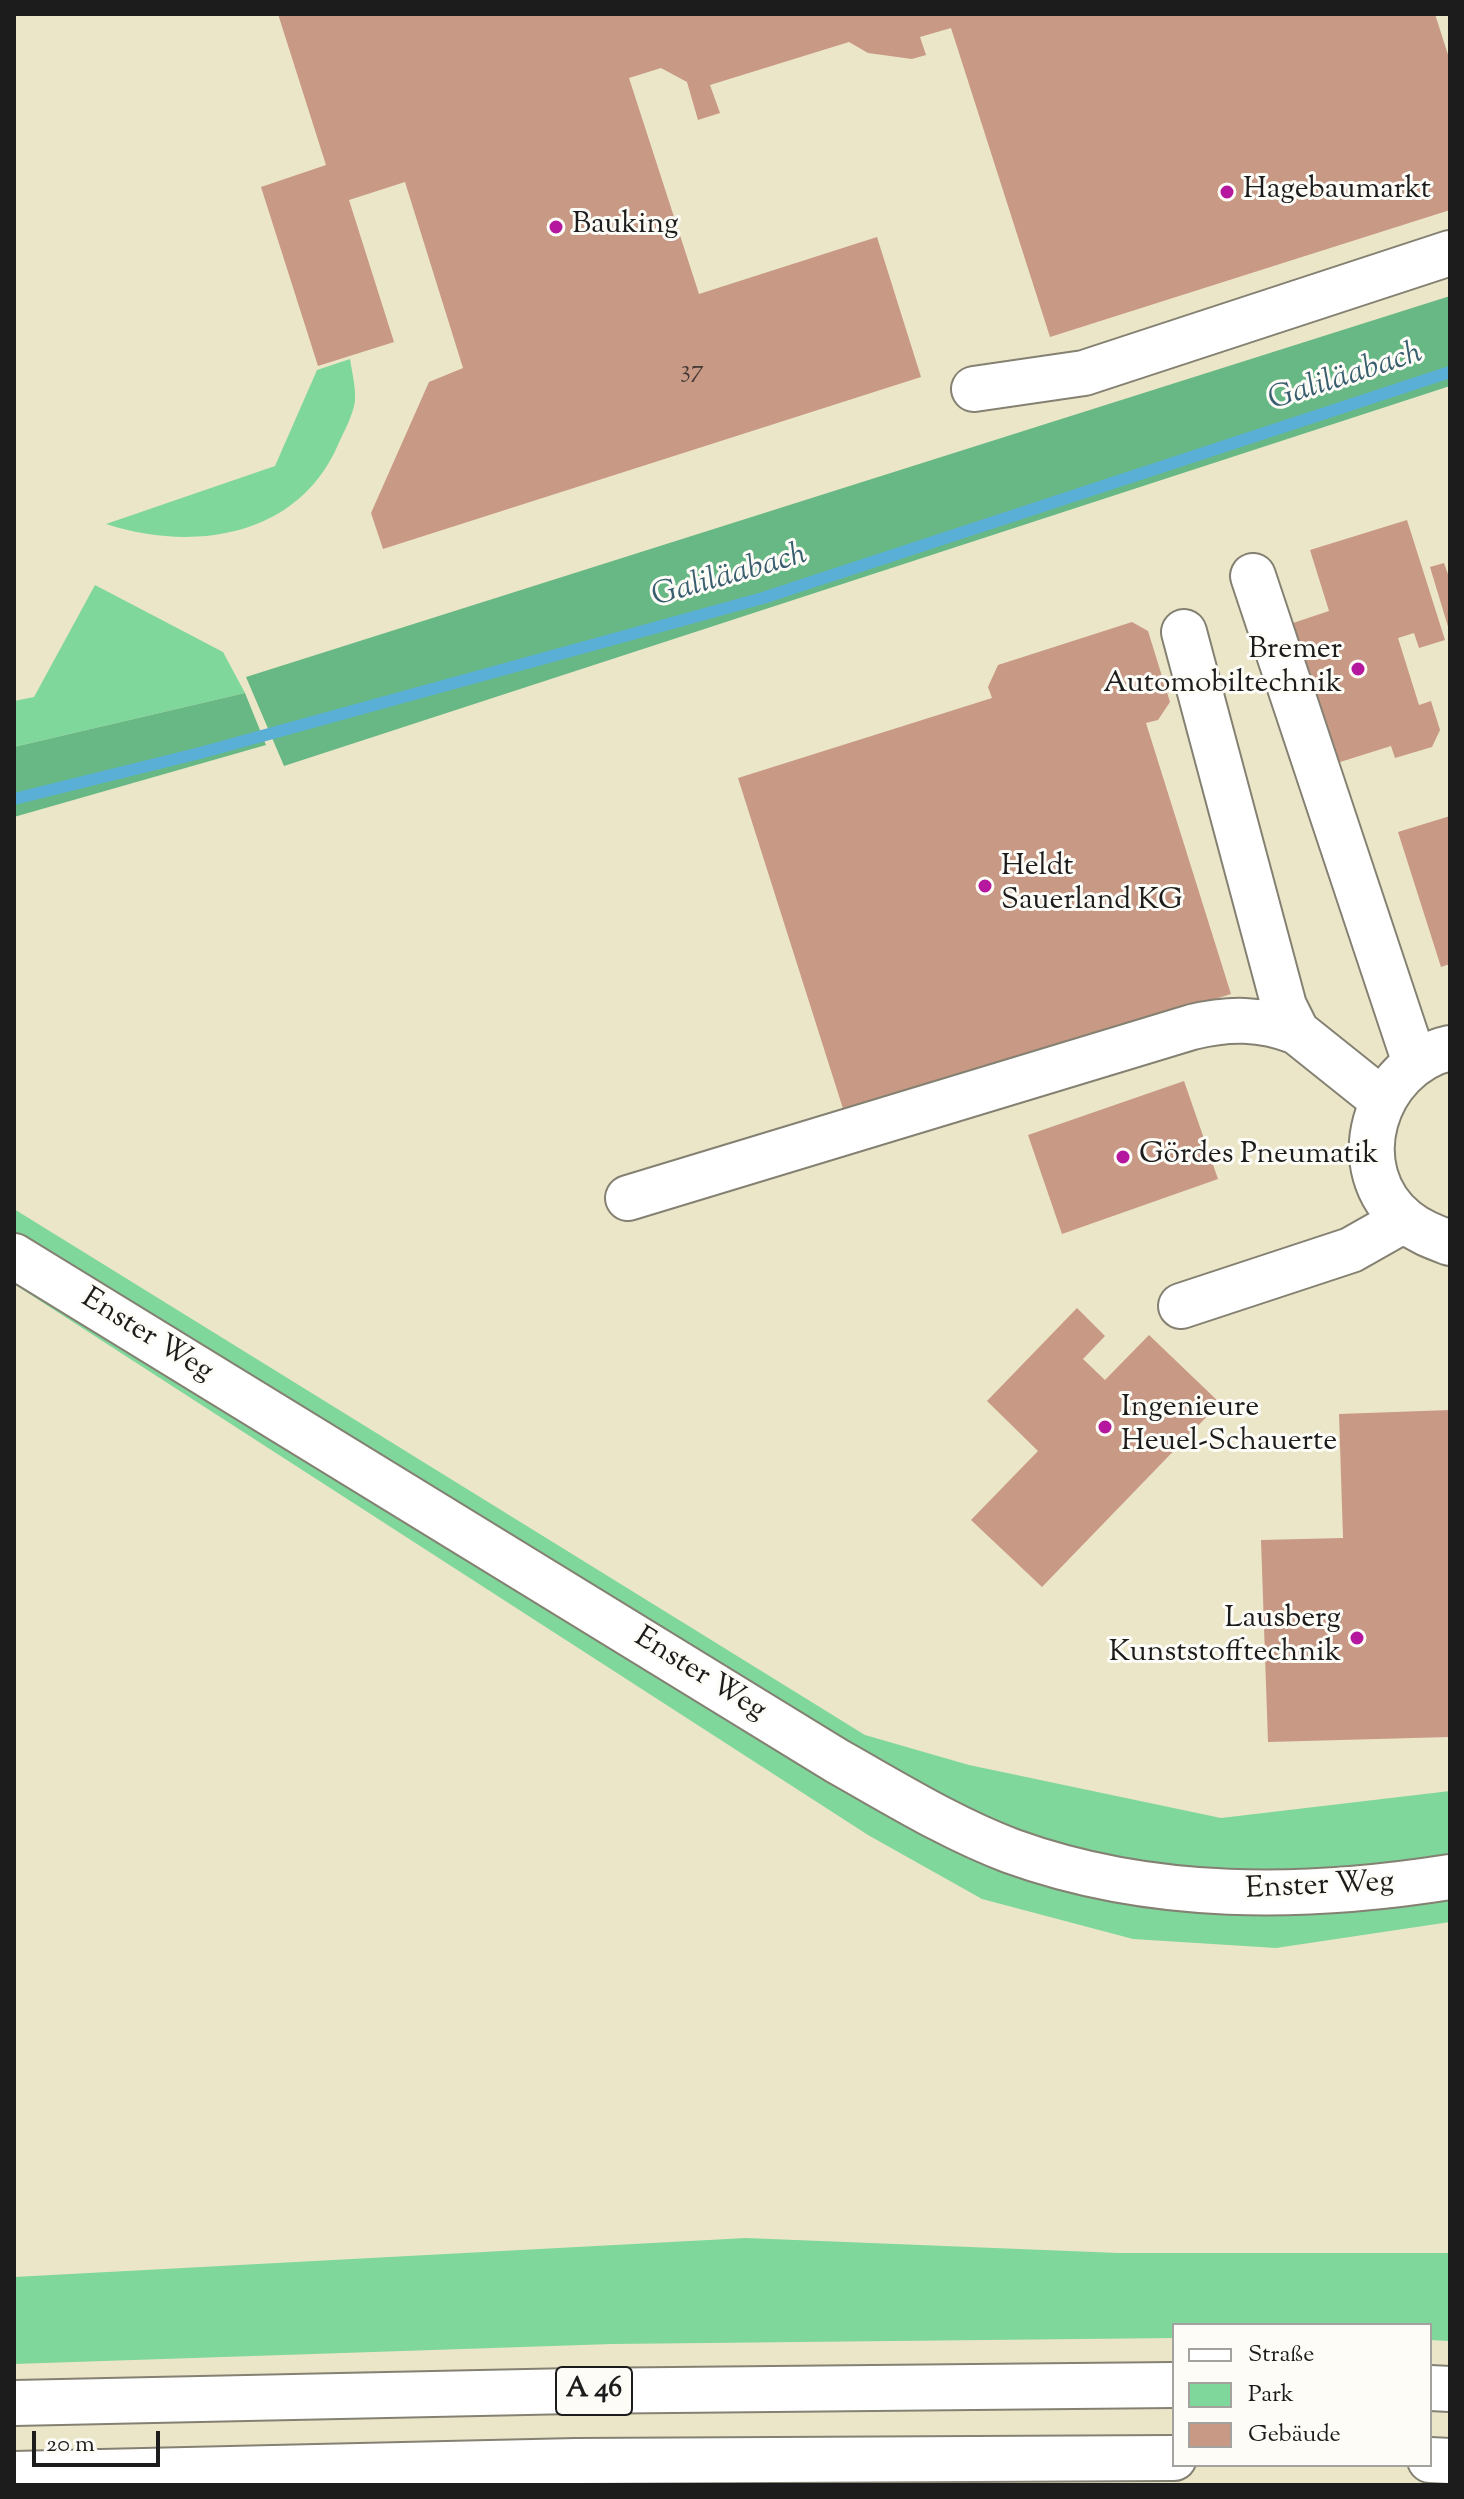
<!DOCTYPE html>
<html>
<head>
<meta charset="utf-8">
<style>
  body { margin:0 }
  #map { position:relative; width:1464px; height:2499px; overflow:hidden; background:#ece6c9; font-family:"Sorts Mill Goudy",serif }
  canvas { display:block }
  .frame { position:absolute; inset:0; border:16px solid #1c1c1c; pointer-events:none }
  .legend { position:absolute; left:1172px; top:2323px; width:260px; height:144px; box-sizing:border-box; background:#fdfcf7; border:2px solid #a3a29f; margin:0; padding:10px 14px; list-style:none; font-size:24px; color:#1c1c1c }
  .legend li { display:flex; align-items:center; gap:16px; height:40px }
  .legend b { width:40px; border:2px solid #a3a29f }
  .scale { position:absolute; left:32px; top:2431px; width:128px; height:36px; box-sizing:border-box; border:4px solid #1c1c1c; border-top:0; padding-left:10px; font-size:24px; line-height:28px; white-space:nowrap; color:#1c1c1c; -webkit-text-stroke:6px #fdfcf7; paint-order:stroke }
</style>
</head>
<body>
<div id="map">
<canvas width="1464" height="2499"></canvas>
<div class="frame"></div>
<ul class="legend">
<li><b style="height:10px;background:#fff"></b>Straße</li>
<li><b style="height:22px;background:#7fd79c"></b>Park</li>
<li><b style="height:22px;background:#c89984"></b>Gebäude</li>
</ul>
<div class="scale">20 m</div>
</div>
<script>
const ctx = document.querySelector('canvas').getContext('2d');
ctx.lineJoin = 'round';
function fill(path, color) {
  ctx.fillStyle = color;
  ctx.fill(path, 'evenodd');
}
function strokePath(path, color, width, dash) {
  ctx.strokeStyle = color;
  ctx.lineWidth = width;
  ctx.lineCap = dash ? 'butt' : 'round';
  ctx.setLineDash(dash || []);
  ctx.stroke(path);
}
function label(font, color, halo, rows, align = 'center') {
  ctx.font = font + ' "Sorts Mill Goudy",serif';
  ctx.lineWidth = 6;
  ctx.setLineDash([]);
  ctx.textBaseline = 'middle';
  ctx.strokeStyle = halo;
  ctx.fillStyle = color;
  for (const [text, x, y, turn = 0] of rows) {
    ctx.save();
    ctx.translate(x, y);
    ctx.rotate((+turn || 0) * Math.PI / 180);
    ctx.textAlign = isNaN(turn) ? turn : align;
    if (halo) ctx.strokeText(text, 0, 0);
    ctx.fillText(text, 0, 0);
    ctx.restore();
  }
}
const green = new Path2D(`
  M350,359C352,372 356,388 355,401C353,416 343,433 337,447C296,538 192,552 106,524L275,466L317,370Z
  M95,585L223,652L245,693L14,747V701L34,697Z
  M14,1209L865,1735L969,1765L1221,1818L1450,1791V1922L1276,1948L1133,1939L982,1899L868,1835L14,1284Z
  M746,2238L1119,2253H1450V2341L1430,2340V2325H1174V2338L612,2344L14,2364V2277Z`);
const forest = new Path2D(`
  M1450,296V386L284,766L246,677Z
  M245,693L266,745L14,817V747Z`);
const stream = new Path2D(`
  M14,799L200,753L763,598L1450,372`);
const building = new Path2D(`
  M278,14H1435L1450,61V210L1050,337L951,28L920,37L926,55L912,59L868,53L849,42L710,85L720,113L698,120L687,82L661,68L629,78L699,294L877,237L921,377L383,549L371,513L429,382L463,368L405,182L349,200L394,342L318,366L261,187L326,165Z
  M1407,520L1445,640L1419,648L1414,633L1398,638L1419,705L1431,701L1440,730L1432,747L1395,758L1391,746L1337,763L1293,623L1329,611L1310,550Z
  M1444,563L1450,580L1449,630L1430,567Z
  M1132,622L1148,631L1170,702L1158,720L1146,723L1231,994L845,1115L738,778L992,698L988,687L998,665Z
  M1450,816V964L1441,967L1398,832Z
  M1184,1081L1218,1179L1062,1234L1028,1135Z
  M1077,1308L1105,1336L1083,1359L1105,1380L1149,1335L1220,1403L1042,1587L971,1520L1038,1451L987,1401Z
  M1450,1410V1737L1268,1742L1261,1540L1343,1538L1339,1414Z`);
const minor = new Path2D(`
  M974,389L1084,373L1450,253
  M1253,576L1415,1063
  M1184,632L1284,1006L1297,1032L1382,1100
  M1450,1048C1374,1065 1342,1170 1406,1221C1420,1232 1434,1237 1450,1243
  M628,1198L1192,1027C1229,1018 1261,1018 1297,1032
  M14,1256L837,1761C894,1793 950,1828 1011,1851C1152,1902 1304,1900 1450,1877
  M1181,1306L1351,1250L1404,1220`);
const highway = new Path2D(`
  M1430,2388L1450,2389
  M14,2403L573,2391L1174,2385
  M1430,2460L1450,2461
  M14,2474L576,2461L1174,2458`);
const markers = [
  [1227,192,8,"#b5179e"],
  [556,227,8,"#b5179e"],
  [1358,669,8,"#b5179e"],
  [985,886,8,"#b5179e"],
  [1123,1157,8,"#b5179e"],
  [1105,1427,8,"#b5179e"],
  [1357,1638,8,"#b5179e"]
];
const numberNames = [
  ["37",692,373]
];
const shields = [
  [594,2391,76]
];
const shieldNames = [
  ["A 46",594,2391]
];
const poiNames = [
  ["Hagebaumarkt",1243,192],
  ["Bauking",572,227],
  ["Bremer",1342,652,"right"],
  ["Automobiltechnik",1342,686,"right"],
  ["Heldt",1001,869],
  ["Sauerland KG",1001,903],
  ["Gördes Pneumatik",1139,1157],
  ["Ingenieure",1121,1410],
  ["Heuel-Schauerte",1121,1444],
  ["Lausberg",1341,1621,"right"],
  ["Kunststofftechnik",1341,1655,"right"]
];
const streetNames = [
  ["Enster Weg",146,1337,32],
  ["Enster Weg",699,1676,32],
  ["Enster Weg",1320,1888,-3]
];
const waterNames = [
  ["Galiläabach",1346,379,-18],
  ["Galiläabach",730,578,-16]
];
fill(green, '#7fd79c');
fill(forest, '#67b884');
strokePath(stream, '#5aafd6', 12);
fill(building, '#c89984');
strokePath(minor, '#848172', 48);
strokePath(highway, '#848172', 48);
strokePath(minor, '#fff', 44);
strokePath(highway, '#fff', 44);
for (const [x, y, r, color] of markers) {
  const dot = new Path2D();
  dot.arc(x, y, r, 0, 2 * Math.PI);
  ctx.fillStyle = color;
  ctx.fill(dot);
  strokePath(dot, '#fdfcf7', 3);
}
label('26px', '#473b36', null, numberNames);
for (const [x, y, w] of shields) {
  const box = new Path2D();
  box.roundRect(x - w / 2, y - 24, w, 48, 6);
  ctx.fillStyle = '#fdfcf7';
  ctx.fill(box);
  strokePath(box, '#1c1c1c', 2);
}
label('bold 28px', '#1c1c1c', null, shieldNames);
label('30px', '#1c1c1c', '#fdfcf7', poiNames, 'left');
label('30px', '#1c1c1c', '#fdfcf7', streetNames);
label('italic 32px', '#385e70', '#fdfcf7', waterNames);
</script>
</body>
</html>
